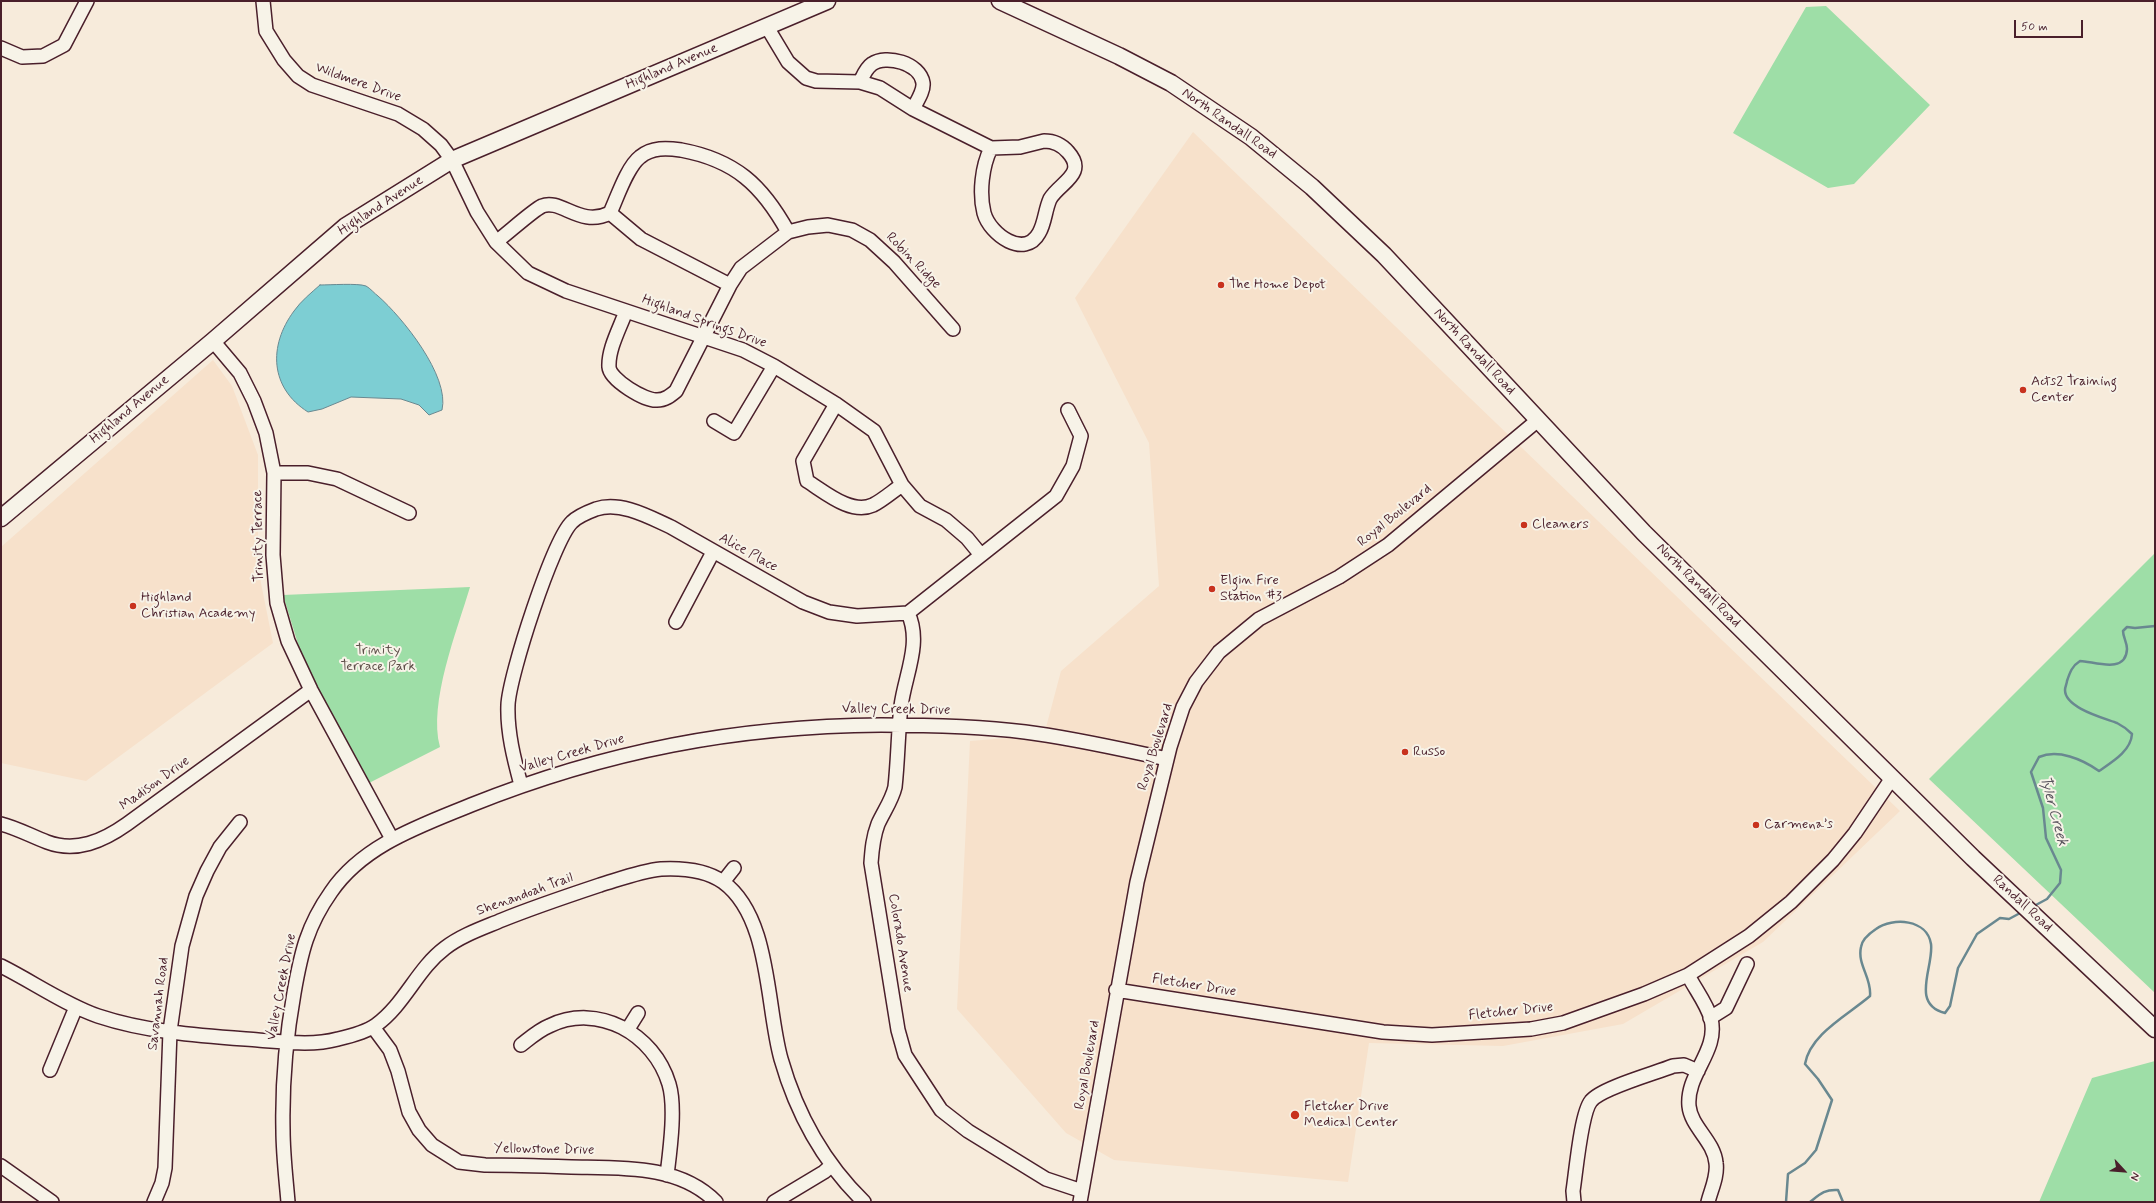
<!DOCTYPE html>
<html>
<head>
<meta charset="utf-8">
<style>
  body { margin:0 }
  #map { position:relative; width:2156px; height:1203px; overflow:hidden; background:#f7ebdb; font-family:Mynerve,sans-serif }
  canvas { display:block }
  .frame { position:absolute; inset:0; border:2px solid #4a1f2b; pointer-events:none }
  .north { position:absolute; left:2104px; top:1151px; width:40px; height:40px; -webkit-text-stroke:3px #f7f3e8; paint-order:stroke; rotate:116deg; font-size:11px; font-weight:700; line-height:16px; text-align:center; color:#4a1f2b }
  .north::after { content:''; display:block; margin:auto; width:14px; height:18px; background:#4a1f2b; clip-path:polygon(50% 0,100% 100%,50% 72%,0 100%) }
  .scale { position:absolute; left:2014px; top:20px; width:69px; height:18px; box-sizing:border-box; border:2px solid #4a1f2b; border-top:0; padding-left:5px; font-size:12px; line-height:14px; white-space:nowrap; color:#4a1f2b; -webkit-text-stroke:3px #f7f3e8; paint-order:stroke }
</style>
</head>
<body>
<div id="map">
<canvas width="2156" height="1203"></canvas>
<div class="frame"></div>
<div class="north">N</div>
<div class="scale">50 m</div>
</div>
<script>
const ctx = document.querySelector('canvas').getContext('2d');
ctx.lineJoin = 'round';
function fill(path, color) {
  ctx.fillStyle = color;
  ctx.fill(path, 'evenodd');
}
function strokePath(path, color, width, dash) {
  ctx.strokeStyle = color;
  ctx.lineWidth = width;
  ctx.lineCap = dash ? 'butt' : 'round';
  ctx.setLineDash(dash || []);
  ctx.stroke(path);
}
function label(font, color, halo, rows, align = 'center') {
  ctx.font = font + ' Mynerve,sans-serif';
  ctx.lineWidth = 4;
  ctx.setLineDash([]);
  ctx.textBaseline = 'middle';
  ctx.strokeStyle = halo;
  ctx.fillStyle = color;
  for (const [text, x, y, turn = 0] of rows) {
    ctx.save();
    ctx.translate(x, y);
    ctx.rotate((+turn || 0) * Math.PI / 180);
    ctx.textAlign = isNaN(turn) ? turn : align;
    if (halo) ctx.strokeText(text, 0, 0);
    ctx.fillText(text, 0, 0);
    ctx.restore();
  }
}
const built = new Path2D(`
  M1193,132L1900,811L1763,942L1623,1024L1503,1046L1369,1043L1348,1182L1114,1160L1066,1133L957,1009L970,741L1044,735L1061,671L1159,586L1149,443L1075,298Z
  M213,360L232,386L258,455V568L273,643L86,781L1,763V547Z`);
const green = new Path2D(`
  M1826,6L1930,105L1854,184L1828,188L1733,133L1806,7Z
  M2155,553V993L1929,779Z
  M470,587C457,631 428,703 440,747L369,783L329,712L302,657L283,595Z
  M2155,1061V1202H2039L2092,1078Z`);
const water = new Path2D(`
  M320,285C330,285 358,283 366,286C370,288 375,294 378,296C402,317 450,376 442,410L429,415L419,405L401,399L351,397L322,409L308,412C270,388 268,346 294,311C301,301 311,293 320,285Z`);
const stream = new Path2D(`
  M2034,906L2047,899L2060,883L2061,870L2046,838L2043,808L2031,772L2039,757C2058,749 2082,759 2099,771C2112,762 2131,751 2132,734C2128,730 2123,726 2117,723C2104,718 2065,708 2065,690C2065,687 2067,683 2067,681C2070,672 2072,666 2080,661C2093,661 2126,675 2127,649C2127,642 2123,637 2123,631L2127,627L2135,628L2155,626
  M1786,1202L1788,1174L1805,1163L1816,1150L1832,1100L1818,1079L1805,1064C1810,1034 1848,1015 1870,996C1872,978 1857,965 1861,947C1862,939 1870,933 1876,929C1893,917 1927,919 1931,944C1934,967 1910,1004 1945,1013L1950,1006L1958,968L1977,934L2000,918L2009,919L2022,912
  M1810,1202C1820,1194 1825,1189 1838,1190L1843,1202`);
const minor = new Path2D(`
  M263,1L266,31L284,60L298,76L312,85L398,114L423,129L441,145L452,160L477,212L496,242L528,273L566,291L743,350L774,366L836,404L874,431L902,485L920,506L946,520L967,538L981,555
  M767,27L788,62L806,78L816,81L860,82L880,88L913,109L991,148
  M1,48L22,57L43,56L64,45L87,1
  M860,82C863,76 866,68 872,64C886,54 920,63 923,83C924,91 917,101 913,109
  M1044,141C1053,141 1062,145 1068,152C1088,174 1059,183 1050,199C1045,210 1045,223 1039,233C1025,259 990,235 984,213C979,193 982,166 991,148L1020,147Z
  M610,213L641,239L730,285
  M496,242C507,234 532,211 542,206C561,198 580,228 610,213C617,198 627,167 640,157C652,147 667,148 681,150C735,160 762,185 788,232
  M626,311C620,328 608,349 609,367C610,380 645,401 657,400C665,400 670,396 676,391L730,285L741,268L788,232L808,227L828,225L852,230L870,240L894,262L953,329
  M213,341L240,373L254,401L266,433L274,473L273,555L277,603L288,641L311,690L392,839
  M836,404L803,461L807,481C825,492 851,515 873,505C883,500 893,491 902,485
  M714,421L734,433L774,366
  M274,473H308L337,479L409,513
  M908,613C922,643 905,675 901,706C898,733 898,760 895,787C892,800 884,811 878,824C873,837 872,849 871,863L898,1030L905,1055L941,1110L968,1131L1046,1179L1082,1191
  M676,622L713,552
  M521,785C514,759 507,732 508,705C509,676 553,540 572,522C578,516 588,512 596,509C621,501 649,517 671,527L803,602L829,612L857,616L908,613L1056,496L1073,466L1081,436L1068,410
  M1,824C17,828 31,836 47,842C76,853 103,841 127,824L311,690
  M723,882L734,868
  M1,966C33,982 64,1004 98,1016C149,1033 205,1036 258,1040C285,1042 312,1046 338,1039C351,1036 366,1032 376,1025C405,1004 417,969 445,948C462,935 483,928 502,920C534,907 567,896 600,885C620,879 641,871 661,869C681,868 706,870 723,882C771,917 766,1006 781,1059C797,1115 823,1162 864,1202
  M1688,975C1695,989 1707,1004 1711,1019C1719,1051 1686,1074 1689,1106C1691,1127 1714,1141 1716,1163C1718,1176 1711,1190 1708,1202
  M1116,990L1383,1032L1432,1035L1531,1029L1563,1023L1644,994L1688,975L1749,936L1791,902L1833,860L1855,833L1892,778
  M1710,1018L1726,1008L1747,964
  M373,1027L390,1050L398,1071L409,1112L419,1130L432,1145L459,1162L485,1165C514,1165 543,1166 571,1167C620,1168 679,1164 716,1202
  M628,1029L638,1013
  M521,1045C530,1038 539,1030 549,1026C598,1002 654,1034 669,1084C676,1107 670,1150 667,1175
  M50,1070L76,1007
  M1,1166L52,1202
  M154,1202L162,1183L165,1168L170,1031L182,946L196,896L207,871L220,847L240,822
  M288,1202C286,1178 283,1154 283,1130C282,1084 286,1038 294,993C301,953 307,926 331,892C363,845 420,826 471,805C606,751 736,726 881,725C929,725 978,726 1025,732C1073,738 1120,749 1167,759
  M774,1202L824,1172L832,1165
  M1080,1202L1137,882L1170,747L1183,707L1196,682L1219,652L1259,619L1339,577L1388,545L1538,420
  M1574,1202L1573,1191C1576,1172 1581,1113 1591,1101C1601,1088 1656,1073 1673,1066L1684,1065L1698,1071`);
const major = new Path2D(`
  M1000,1L1119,56L1171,83L1251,137L1312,187L1384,255L1644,533L1973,858L2155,1029
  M1,518L213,341L346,226L452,160L827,1`);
const markers = [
  [1221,285,4,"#c8321e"],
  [2023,390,4,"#c8321e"],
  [1524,525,4,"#c8321e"],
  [1212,589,4,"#c8321e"],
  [133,606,4,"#c8321e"],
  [1405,752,4,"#c8321e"],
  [1756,825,4,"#c8321e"],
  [1295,1115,5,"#c8321e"]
];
const streetNames = [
  ["Highland Avenue",672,67,-23],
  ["Wildmere Drive",358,83,20],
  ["North Randall Road",1229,124,35],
  ["Highland Avenue",381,206,-33],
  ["Robin Ridge",913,261,46],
  ["Highland Springs Drive",704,322,20],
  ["North Randall Road",1474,352,47],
  ["Highland Avenue",130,410,-40],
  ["Royal Boulevard",1395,516,-39],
  ["Trinity Terrace",259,536,-91],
  ["Alice Place",748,553,29],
  ["North Randall Road",1698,586,45],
  ["Valley Creek Drive",896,710,1],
  ["Royal Boulevard",1156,747,-73],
  ["Valley Creek Drive",572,754,-16],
  ["Madison Drive",155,784,-36],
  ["Shenandoah Trail",525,895,-20],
  ["Randall Road",2022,904,43],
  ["Colorado Avenue",900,943,81],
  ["Fletcher Drive",1194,986,9],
  ["Valley Creek Drive",282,987,-79],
  ["Savannah Road",159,1004,-83],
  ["Fletcher Drive",1511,1012,-6],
  ["Royal Boulevard",1088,1065,-80],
  ["Yellowstone Drive",544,1150,1]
];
const poiNames = [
  ["The Home Depot",1229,285],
  ["Acts2 Training",2031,382],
  ["Center",2031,398],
  ["Cleaners",1532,525],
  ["Elgin Fire",1220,581],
  ["Station #3",1220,597],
  ["Highland",141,598],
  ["Christian Academy",141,614],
  ["Russo",1413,752],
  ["Carmena’s",1764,825],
  ["Fletcher Drive",1304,1107],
  ["Medical Center",1304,1123]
];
const parkNames = [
  ["Trinity",378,651],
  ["Terrace Park",378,667]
];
const waterNames = [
  ["Tyler Creek",2053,811,75]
];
fill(built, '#f7e1cb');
fill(green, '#9edea7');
fill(water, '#7dced3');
strokePath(water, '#698890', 1);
strokePath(stream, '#698890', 2.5);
strokePath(minor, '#4a1f2b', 16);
strokePath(major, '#4a1f2b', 19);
strokePath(minor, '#f7f3e8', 13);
strokePath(major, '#f7f3e8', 16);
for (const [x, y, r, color] of markers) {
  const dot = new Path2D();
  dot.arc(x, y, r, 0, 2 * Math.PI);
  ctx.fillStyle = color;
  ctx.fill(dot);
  strokePath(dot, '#f7f3e8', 1.5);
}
label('14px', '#4a1f2b', '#f7f3e8', streetNames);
label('14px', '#4a1f2b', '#f7f3e8', poiNames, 'left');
label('14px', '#5f4f4a', '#f7f3e8', parkNames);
label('italic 15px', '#59545d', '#f7f3e8', waterNames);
</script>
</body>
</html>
